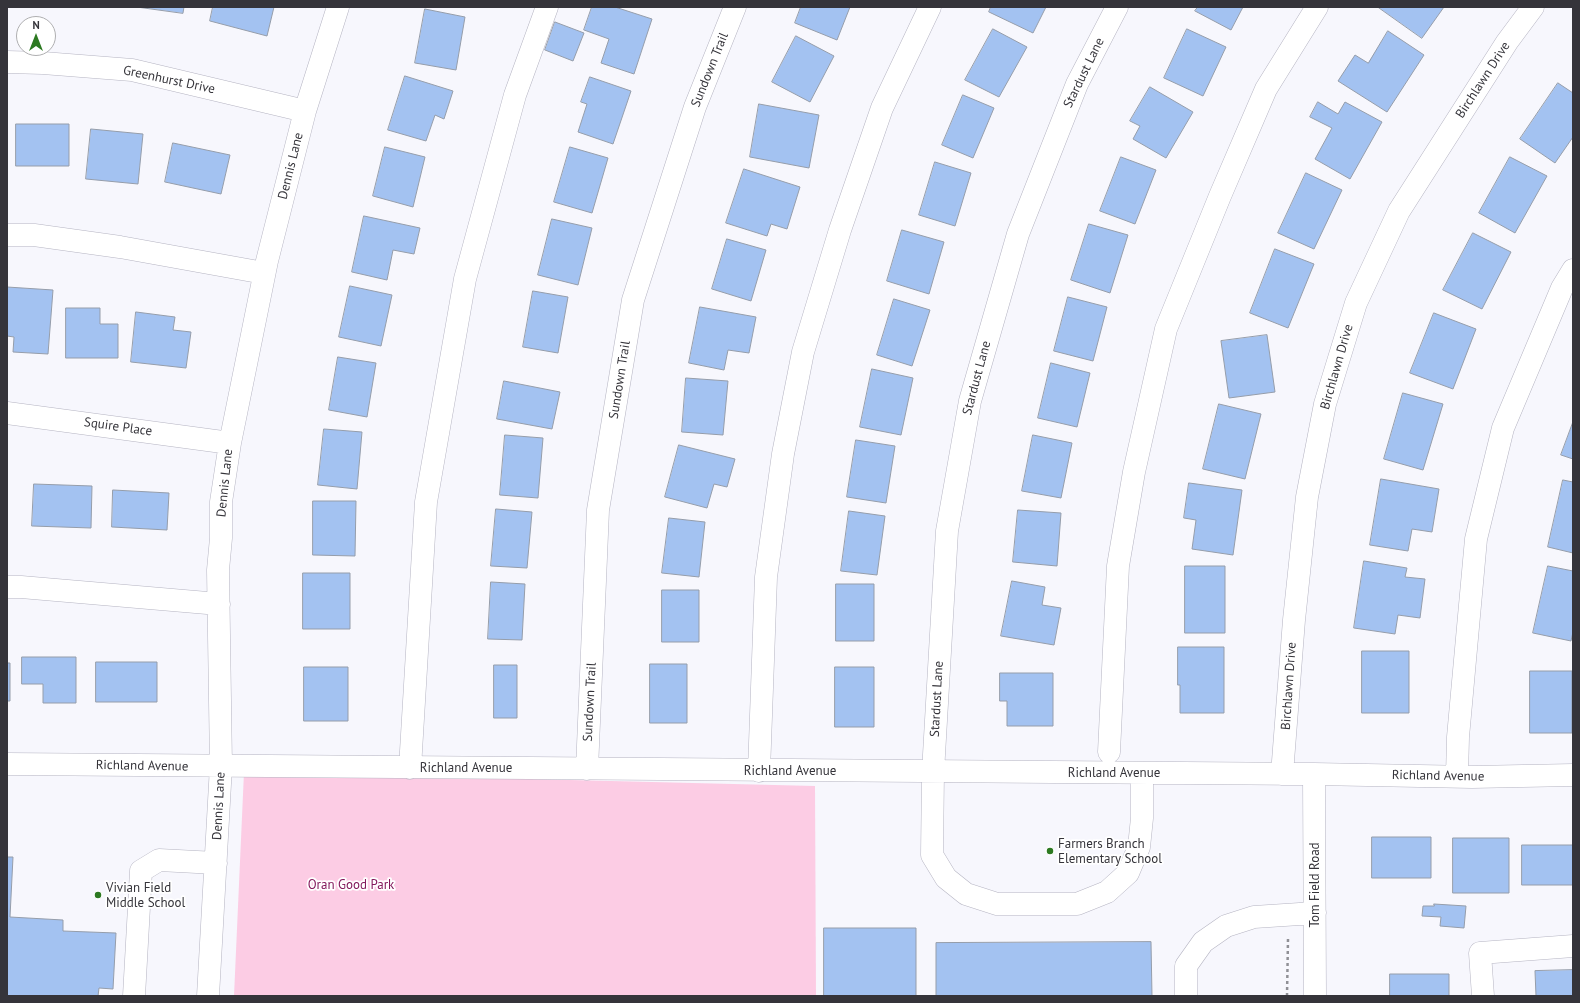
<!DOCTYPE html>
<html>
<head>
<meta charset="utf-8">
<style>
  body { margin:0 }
  #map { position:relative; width:1580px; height:1003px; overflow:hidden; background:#f7f7fd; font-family:"PT Sans",sans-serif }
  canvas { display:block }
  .frame { position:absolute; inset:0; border:8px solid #35343a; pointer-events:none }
  .north { position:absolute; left:16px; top:16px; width:40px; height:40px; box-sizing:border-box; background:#fff; border:1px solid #aeaeb0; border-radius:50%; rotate:0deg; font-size:11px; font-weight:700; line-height:16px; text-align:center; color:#35343a }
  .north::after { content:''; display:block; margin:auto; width:14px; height:18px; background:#2c7921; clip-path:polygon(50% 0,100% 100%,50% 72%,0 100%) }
</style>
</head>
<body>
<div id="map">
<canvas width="1580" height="1003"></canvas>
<div class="frame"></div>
<div class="north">N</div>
</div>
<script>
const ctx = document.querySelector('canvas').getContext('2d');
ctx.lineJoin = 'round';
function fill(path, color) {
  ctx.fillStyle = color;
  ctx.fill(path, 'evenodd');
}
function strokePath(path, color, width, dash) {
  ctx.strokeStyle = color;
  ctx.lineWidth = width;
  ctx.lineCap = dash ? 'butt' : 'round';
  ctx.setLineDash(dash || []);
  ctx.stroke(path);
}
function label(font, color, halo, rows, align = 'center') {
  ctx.font = font + ' "PT Sans",sans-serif';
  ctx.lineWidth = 3.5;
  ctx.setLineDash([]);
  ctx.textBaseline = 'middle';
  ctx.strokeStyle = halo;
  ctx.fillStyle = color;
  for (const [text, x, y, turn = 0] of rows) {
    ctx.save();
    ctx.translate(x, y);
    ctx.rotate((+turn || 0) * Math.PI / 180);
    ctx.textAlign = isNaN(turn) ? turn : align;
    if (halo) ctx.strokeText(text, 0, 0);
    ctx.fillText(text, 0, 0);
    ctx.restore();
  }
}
const green = new Path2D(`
  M244,772L815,786L816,996H234Z`);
const building = new Path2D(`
  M137,7H184L183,13Z
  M213,7H274L267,36L210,21Z
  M592,7H615L652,19L634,74L601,63L609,39L584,30Z
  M801,7H850L837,40L795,23Z
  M991,7H1046L1033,33L989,12Z
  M1198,7H1243L1231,30L1195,11Z
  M1378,7H1444L1422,38Z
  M425,9L465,17L456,70L415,63Z
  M555,22L584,33L573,61L545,50Z
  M993,29L1027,47L999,97L965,80Z
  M1187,29L1226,47L1203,96L1164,78Z
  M1388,31L1424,55L1387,112L1338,81L1355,55L1368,63Z
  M796,36L834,56L810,102L772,82Z
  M405,76L453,91L444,119L435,115L426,141L388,130Z
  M590,77L631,91L613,144L578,132L587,104L581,102Z
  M1558,83L1573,93V137L1555,163L1520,139Z
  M1150,87L1193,112L1166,158L1133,139L1140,126L1130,121Z
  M963,95L994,108L973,158L942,145Z
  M1318,102L1338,114L1345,102L1382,122L1350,179L1315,159L1332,128L1310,117Z
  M759,104L819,115L809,168L750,157Z
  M16,124H69V166H16Z
  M91,129L143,134L138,184L86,179Z
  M173,143L230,155L221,194L165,182Z
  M385,147L425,157L413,207L373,196Z
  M570,147L608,158L592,213L554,202Z
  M1121,157L1156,170L1135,224L1100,211Z
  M1510,157L1547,176L1515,233L1479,213Z
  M935,162L971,173L955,226L919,215Z
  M744,169L800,187L787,229L771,224L767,236L726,223Z
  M1306,173L1342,190L1314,249L1278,233Z
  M364,216L420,228L414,254L393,250L387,280L352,272Z
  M552,219L592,228L578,285L538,275Z
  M1089,224L1128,235L1110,293L1071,280Z
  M902,230L944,242L929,294L887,281Z
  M1473,233L1511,252L1482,309L1443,290Z
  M727,239L766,250L751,301L712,289Z
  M1275,249L1314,264L1288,328L1250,313Z
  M350,286L392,295L381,346L339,337Z
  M7,287L53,290L48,354L13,352L14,337L7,336Z
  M533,291L568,297L558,353L523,347Z
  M1068,297L1107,307L1093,361L1054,351Z
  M894,299L930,310L912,366L877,355Z
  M700,307L756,317L749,353L728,350L724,370L689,363Z
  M66,308H100V324H118V358H66Z
  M136,312L175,317L173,330L191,332L186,368L131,362Z
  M1434,313L1476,329L1453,389L1410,373Z
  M1267,335L1275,392L1229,398L1221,341Z
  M338,357L376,363L367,417L329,410Z
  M1051,363L1090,373L1077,427L1038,418Z
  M872,369L913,378L901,435L860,427Z
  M686,378L728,381L723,435L682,432Z
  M504,381L560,392L552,429L497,419Z
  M1403,393L1443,404L1423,470L1384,459Z
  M1219,404L1261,414L1245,479L1203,469Z
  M1573,422V459L1561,455Z
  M324,429L362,432L357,489L318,485Z
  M505,435L543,438L538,498L500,495Z
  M1033,435L1072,443L1061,498L1022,491Z
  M856,440L895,446L886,503L847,497Z
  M679,445L735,459L727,487L714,484L707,508L665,497Z
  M1381,479L1439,489L1432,532L1412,529L1408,551L1370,545Z
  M1563,480L1573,482V553L1548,547Z
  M1189,483L1242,490L1233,555L1192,549L1196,520L1184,518Z
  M34,484L92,486L91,528L32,526Z
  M113,490L169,493L167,530L112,527Z
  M313,501H356L355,556L313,555Z
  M496,509L532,512L527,568L491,566Z
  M1018,510L1061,513L1057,566L1013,562Z
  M849,511L885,516L877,575L841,571Z
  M669,518L705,522L699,577L662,573Z
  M1364,561L1407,568L1405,577L1425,579L1420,618L1398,615L1395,634L1354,628Z
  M1185,566H1225V633H1185Z
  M1548,566L1573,571V632L1571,641L1533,633Z
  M303,573H350V629H303Z
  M1012,581L1045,587L1042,605L1061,608L1054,645L1001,636Z
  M491,582L525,584L522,640L488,639Z
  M836,584H874V641H836Z
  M662,590H699V642H662Z
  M1178,647H1224V713H1180V685H1178Z
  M1362,651H1409V713H1362Z
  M22,657H76V703H43V684H22Z
  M96,662H157V702H96Z
  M7,663H10V701H7Z
  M650,664H687V723H650Z
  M494,665H517V718H494Z
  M304,667H348V721H304Z
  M835,667H874V727H835Z
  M1530,671H1572V733H1530Z
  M1000,673H1053V726H1007V701H1000Z
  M1372,837H1431V878H1372Z
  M1453,838H1509V893H1453Z
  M1522,845H1573V885H1522Z
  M7,857H13L10,917L63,920V931L116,933L113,989L99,988L98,996H7Z
  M1434,904L1466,906L1464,928L1440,926L1441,917L1422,916L1423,906H1434Z
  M824,928H916V996H824Z
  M1151,942L1152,996H936V943Z
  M1573,970V996H1536L1535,971Z
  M1390,974H1449V996H1390Z`);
const path = new Path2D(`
  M1287,996L1288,939`);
const minor = new Path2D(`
  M1117,7L1077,84L1018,234L970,401L947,531L933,772L932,855L946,878L966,894L997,904H1077L1107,892L1128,873L1139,847L1142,818V773
  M7,62L43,63L132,70L305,111
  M7,235H34L120,247L264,273
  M7,413L230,443
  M7,587H21L219,604
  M1109,752L1118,566L1134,472L1166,329L1220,196L1266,89L1317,7
  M7,764L1314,774L1472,777L1573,775
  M410,768L426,502L465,279L515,95L547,7
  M587,769L598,510L633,300L695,107L735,7
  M759,771L766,577L783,454L803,352L840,230L882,108L930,7
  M1282,774L1294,620L1307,497L1325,404L1356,303L1399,211L1507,42L1533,7
  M1314,774L1315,996
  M1457,776L1458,737L1476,539L1503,428L1562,288L1573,270
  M134,996L141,871L159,860L216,863
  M208,996L221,766L218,570L221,538V502L230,443L267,261L305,111L338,7
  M1186,996V966L1203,942L1226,926L1254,917L1315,913
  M1483,996L1480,953L1573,946`);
const markers = [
  [1050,851,4,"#2c7921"],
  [98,895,4,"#2c7921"]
];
const streetNames = [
  ["Sundown Trail",710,70,-68],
  ["Stardust Lane",1084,73,-64],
  ["Greenhurst Drive",169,80,12],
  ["Birchlawn Drive",1483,80,-57],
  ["Dennis Lane",291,166,-76],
  ["Birchlawn Drive",1337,367,-74],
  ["Stardust Lane",977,378,-75],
  ["Sundown Trail",620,380,-81],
  ["Squire Place",118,427,8],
  ["Dennis Lane",225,483,-84],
  ["Birchlawn Drive",1289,686,-86],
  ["Stardust Lane",937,699,-87],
  ["Sundown Trail",590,702,-87],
  ["Richland Avenue",142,766,1],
  ["Richland Avenue",466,768],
  ["Richland Avenue",790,771],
  ["Richland Avenue",1114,773],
  ["Richland Avenue",1438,776,1],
  ["Dennis Lane",219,806,-87],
  ["Tom Field Road",1315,885,-90]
];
const poiNames = [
  ["Farmers Branch",1058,844],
  ["Elementary School",1058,859],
  ["Vivian Field",106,888],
  ["Middle School",106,903]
];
const parkNames = [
  ["Oran Good Park",351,885]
];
fill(green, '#fccce4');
fill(building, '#a3c2f1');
strokePath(building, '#959daa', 1);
strokePath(minor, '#b5b4c2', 23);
strokePath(path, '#909096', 2.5, [3, 3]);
strokePath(minor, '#fff', 22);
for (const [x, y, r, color] of markers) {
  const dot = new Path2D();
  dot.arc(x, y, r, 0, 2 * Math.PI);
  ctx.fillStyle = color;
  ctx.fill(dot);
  strokePath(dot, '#fff', 1.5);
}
label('13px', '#35343a', '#fff', streetNames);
label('13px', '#35343a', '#fff', poiNames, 'left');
label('13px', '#83195c', '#fff', parkNames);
</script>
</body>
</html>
